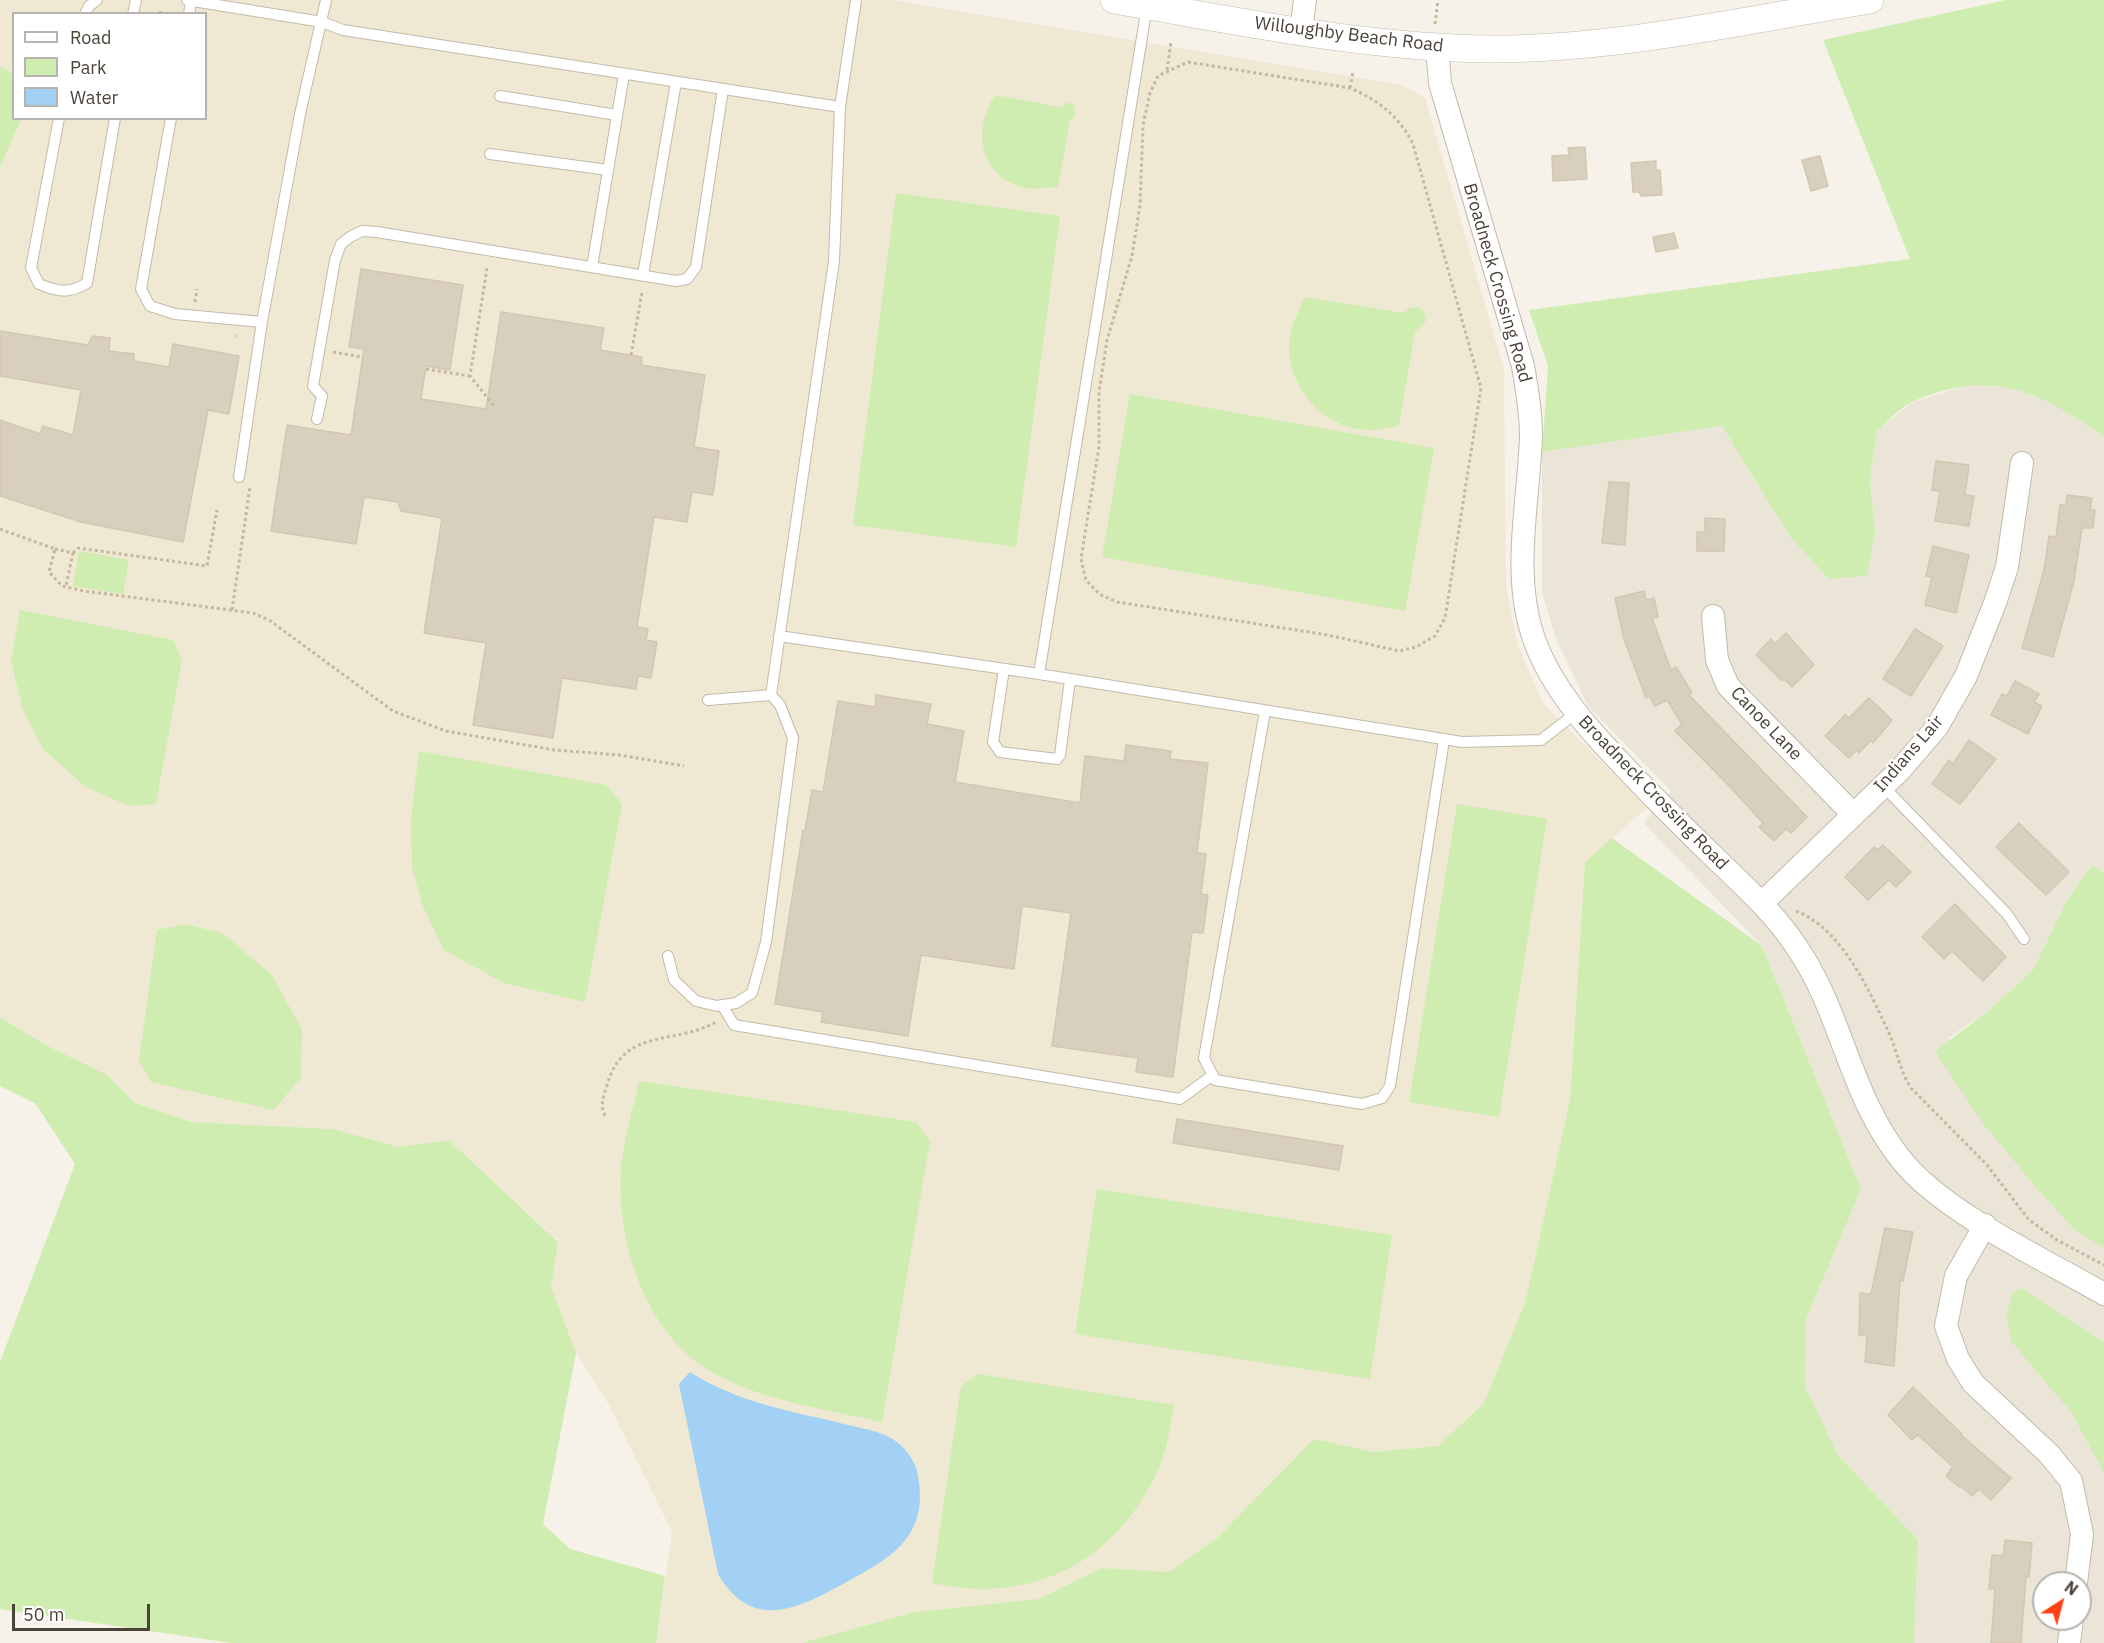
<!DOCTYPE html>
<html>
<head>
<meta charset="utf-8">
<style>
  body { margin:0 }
  #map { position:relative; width:2104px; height:1643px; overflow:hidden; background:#f6f2ea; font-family:"IBM Plex Sans",sans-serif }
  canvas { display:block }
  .legend { position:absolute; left:12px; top:12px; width:195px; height:108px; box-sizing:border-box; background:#fff; border:2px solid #b7b4af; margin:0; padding:8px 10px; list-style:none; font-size:18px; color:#4a4337 }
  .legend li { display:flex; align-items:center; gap:12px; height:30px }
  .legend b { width:30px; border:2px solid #b7b4af }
  .north { position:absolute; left:2032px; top:1571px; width:60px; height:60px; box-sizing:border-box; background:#fff; border:2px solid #b7b4af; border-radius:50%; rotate:36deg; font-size:16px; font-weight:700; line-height:24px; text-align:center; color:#4a4337 }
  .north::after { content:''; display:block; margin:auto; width:21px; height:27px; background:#ff4217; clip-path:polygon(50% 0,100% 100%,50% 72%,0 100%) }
  .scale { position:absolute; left:12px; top:1604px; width:138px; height:27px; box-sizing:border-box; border:3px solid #4a4337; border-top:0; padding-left:8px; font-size:18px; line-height:21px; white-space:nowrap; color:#4a4337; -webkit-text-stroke:4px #fff; paint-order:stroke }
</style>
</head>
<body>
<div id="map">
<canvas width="2104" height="1643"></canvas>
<ul class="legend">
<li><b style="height:8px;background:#fff"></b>Road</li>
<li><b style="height:16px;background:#cfecb1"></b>Park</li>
<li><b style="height:16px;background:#a3d1f5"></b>Water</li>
</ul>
<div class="north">N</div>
<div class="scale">50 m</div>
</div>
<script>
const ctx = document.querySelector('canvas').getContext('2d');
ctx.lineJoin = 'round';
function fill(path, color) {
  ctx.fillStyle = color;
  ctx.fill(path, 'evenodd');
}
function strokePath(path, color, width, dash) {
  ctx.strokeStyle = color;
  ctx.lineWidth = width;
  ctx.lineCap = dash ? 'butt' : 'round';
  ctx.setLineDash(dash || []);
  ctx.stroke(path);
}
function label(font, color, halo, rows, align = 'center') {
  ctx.font = font + ' "IBM Plex Sans",sans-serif';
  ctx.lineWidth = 4.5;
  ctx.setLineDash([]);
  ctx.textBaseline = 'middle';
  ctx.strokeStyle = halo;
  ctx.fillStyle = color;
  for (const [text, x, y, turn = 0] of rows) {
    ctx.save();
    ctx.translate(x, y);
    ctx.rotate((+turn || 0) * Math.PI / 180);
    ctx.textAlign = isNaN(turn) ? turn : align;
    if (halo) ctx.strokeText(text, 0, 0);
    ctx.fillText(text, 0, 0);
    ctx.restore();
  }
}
const residential = new Path2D(`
  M1967,385L2015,387L2064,409L2104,437V873L2091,866L2066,902L2033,970L1986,1013L1948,1038L2075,1230L2104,1248V1643H1914L1918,1540L1838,1455L1805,1386L1806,1319L1861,1189L1762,946L1644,823L1671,791L1588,706L1557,641L1542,593V452L1722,426L1790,537L1829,579L1867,576L1875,533L1870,479L1877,431L1911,403ZM2044,1583H2080V1619H2044Z`);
const education = new Path2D(`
  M0,0H893L1402,85L1425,98L1504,369L1506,588L1518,645L1542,702L1647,808L1585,862L1570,1100L1525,1303L1484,1403L1438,1446L1373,1452L1314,1440L1217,1538L1169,1572L1102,1568L1040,1599L915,1612L801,1643H656L672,1532L609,1405L570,1343L551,1288L558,1241L449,1140L399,1147L333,1129L191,1122L135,1103L107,1075L42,1043L0,1017ZM14,14H206V118H14Z`);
const green = new Path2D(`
  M2006,0H2104V437C2040,391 1990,367 1912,402C1900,408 1887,422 1877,431L1870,479L1875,533L1867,576L1829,579L1790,537L1722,426L1542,452L1548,366L1529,310L1910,259L1823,40Z
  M0,67L13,73L14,118L21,119L0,167Z
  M995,95L1060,107L1069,102L1074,105L1075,116L1070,120L1058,187C1048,187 1035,190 1026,188C979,177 972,131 995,95Z
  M896,193L1060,216L1016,547L853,525Z
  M1305,297L1403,313L1410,308L1417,307L1424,312L1426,321L1415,332L1399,425C1391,427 1381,430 1372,430C1328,431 1291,393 1289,349C1288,330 1298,313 1305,297Z
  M1130,394L1434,448L1405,611L1102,557Z
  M79,551L129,560L123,594L73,586Z
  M20,610L173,640L182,659L156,804L129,806L86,787L43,749L23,710L11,662Z
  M419,751L606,785L622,804L585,1002L504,983L444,950L423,906L412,867L411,819Z
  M1457,804L1547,819L1499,1117L1409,1102Z
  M1612,838L1762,946L1861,1189L1806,1319L1805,1386L1838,1455L1918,1540L1914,1643H801L915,1612L1039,1599L1102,1568L1169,1572L1217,1538L1314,1439L1373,1452L1438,1446L1484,1403L1525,1303L1570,1100L1585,862Z
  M2092,865L2104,873V1248L2075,1230L2035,1186L1985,1126L1935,1051L1986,1013L2033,970L2066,902Z
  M185,924L222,933L272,975L302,1030L301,1077L274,1110L151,1082L139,1061L157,930Z
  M0,1017L42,1043L107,1075L135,1103L191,1122L333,1129L399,1147L449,1140L558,1242L551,1288L576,1353L543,1524L570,1549L665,1576L656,1643H231L0,1609V1362L75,1164L35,1103L0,1086Z
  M639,1081L916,1122L930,1141L882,1422C828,1410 759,1400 712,1372C646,1334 616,1243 621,1170C623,1140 633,1110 639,1081Z
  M1097,1189L1392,1235L1370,1379L1075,1334Z
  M2021,1288L2104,1342V1473L2072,1413L2011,1341L2007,1314L2013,1292Z
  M978,1374L1174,1405C1170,1427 1167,1451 1157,1472C1114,1564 1030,1605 932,1583L961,1386Z`);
const water = new Path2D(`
  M690,1372C735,1401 785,1410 836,1422C853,1427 874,1429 889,1437C901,1443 914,1458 917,1471C931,1536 893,1557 843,1584C795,1610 752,1631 718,1574L679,1384Z`);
const building = new Path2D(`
  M1585,147L1587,179L1553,181L1552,156L1569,155L1568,148Z
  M1820,156L1828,186L1811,191L1802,160Z
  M1656,161V170H1660L1662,195L1641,196L1639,192H1633L1631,163Z
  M1674,233L1678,248L1656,252L1653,237Z
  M361,269L463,285L450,370L426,366L421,399L486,409L501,312L604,328L600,350L642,357L641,365L705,375L694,447L719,451L713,495L692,492L687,522L654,517L637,627L648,629L646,640L657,642L651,678L638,676L636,689L562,678L553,738L473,725L486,643L424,633L442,518L401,511L398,502L364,497L356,544L271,531L287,425L351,435L364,349L349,347Z
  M0,331L88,345L92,336L110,338L109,351L134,354V361L169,367L173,344L239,356L229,414L208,410L183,542L81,522L0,496V420L40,434L43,426L73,435L81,390L0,376Z
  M1936,461L1969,465L1965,495L1974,496L1969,526L1935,521L1940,491L1932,490Z
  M1609,482L1629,483L1625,545L1602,543Z
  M2067,495L2092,498L2090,510H2095L2093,528H2082L2074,581L2053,657L2022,648L2044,570L2049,536L2056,537L2060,505H2066Z
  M1705,518L1725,519L1724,551H1697V532H1705Z
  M1933,546L1969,555L1956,613L1925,605L1932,577L1926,576Z
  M1644,591L1646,600L1654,598L1658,617L1652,618L1671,670L1676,667L1692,693L1689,695L1807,817L1791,833L1786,829L1774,841L1759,827L1763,823L1734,791L1675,731L1682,724L1667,700L1655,706L1649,696L1646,698L1624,639L1615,598Z
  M1915,629L1943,646L1911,696L1883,679Z
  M1786,633L1814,665L1792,687L1784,679L1782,681L1756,655L1771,639L1775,644Z
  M2015,681L2039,694L2034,702L2042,706L2028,734L1991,715L2002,694L2007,696Z
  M876,695L931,704L927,724L964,731L955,782L1080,803L1085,756L1124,761L1126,745L1171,751L1170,759L1208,763L1197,853L1206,854L1201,894L1208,895L1203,933L1192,932L1173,1077L1136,1072L1138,1058L1052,1046L1071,913L1022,906L1014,969L921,955L908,1036L821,1022L823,1012L775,1004L803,830L805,831L812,790L823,792L838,701L875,707Z
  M1869,698L1892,720L1873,743L1871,740L1859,753L1857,750L1849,758L1825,736L1845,715L1849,718Z
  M1969,740L1996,759L1960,804L1932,784L1949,760L1953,764Z
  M2019,823L2069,872L2046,895L1996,847Z
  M1883,845L1911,872L1896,887L1889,880L1868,900L1845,877L1874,847L1877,850Z
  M1955,904L2006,957L1983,981L1952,951L1944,959L1922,937Z
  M1177,1119L1343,1146L1339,1170L1173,1143Z
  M1885,1228L1913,1232L1903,1281L1900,1280L1894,1366L1865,1362L1867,1336L1859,1335L1860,1293L1871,1294Z
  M1913,1387L1962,1434L1961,1435L2011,1478L1991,1500L1979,1489L1972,1496L1961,1486L1959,1487L1946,1476L1953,1467L1918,1435L1912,1440L1888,1415Z
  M2005,1540L2032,1543L2029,1577L2026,1576L2021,1643H1991L1995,1589H1989L1992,1555L2003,1556Z`);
const path = new Path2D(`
  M160,14L161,9
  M1435,24L1438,0
  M1188,62L1350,88C1378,100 1399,116 1413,144L1481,388L1445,618L1435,636L1416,647L1399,651L1328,635L1117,602L1099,594L1086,580L1081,559L1099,447V392L1107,340L1132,256L1140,205L1143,125L1150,93L1158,76Z
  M1167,70L1171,42
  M1350,88L1353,71
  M487,268L470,376L494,406
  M195,302L197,289
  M235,336H236
  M333,352L363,357
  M631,355L642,292
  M426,369L470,376
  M0,529L55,549L49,572L62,586L84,591L253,613L269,620L393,711L446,731L554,750L620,755L684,766
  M55,549L73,553L66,586
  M73,553L78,548L207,566L217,510
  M232,610L250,487
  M1796,911C1842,929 1869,990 1889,1033C1897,1051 1900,1071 1911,1088L1987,1165L2029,1220L2057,1240L2104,1265
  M605,1116C600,1105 603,1097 607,1085C624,1026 674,1046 716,1022`);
const service = new Path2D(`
  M187,0L322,22L343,30L840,107
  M85,14L89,6L97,0
  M133,14L136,0
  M189,14L191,1
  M500,96L617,115
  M59,118L31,268L39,284C58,292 69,294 87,283L115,118
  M171,118L141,289L150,306L175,314L262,322L300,114L326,0
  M490,154L608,170
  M592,267L624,74
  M643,275L676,82
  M317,419L322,396L313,386L335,260L341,244L350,237L362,231L377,232L676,281L687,279L696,267L723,89
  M239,477L262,322
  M779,636L1039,674L1462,742L1541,740L1576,713
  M1004,669L993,742L1000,752L1057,759L1060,755L1070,680
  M1039,674L1147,6
  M708,700L771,695
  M1265,711L1204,1058L1215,1080L1362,1104L1382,1098L1390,1086L1444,740
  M1883,786L2007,914L2024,939
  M668,956L674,980L696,1001L717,1006L736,1003L752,993L766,942L793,738L780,705L771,695L834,261L840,107L856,0
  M722,1005L734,1025L1180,1099L1213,1075`);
const minor = new Path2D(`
  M1301,31L1305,0
  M1437,48L1440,83L1523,366C1527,389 1531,412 1531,436C1529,502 1511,574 1534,639C1548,679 1576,715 1605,746C1639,783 1675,819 1711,854C1742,884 1775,913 1798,949C1843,1015 1850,1099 1904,1163C1947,1214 2045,1260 2104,1294
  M1713,616L1717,660L1728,686L1853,814
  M1762,903L1900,770L1937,727L1966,676L1995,603L2007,567L2022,463
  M1985,1225L1956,1276L1946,1326L1958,1359L1973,1383L2049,1454L2071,1481L2082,1534L2076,1583
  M2069,1643L2072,1619`);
const tertiary = new Path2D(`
  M1114,0C1239,21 1365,48 1492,49C1619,49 1745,20 1870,0`);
const streetNames = [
  ["Willoughby Beach Road",1349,35,7],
  ["Broadneck Crossing Road",1497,283,74],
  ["Canoe Lane",1766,724,46],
  ["Indians Lair",1909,754,-49],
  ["Broadneck Crossing Road",1653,793,46]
];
fill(residential, '#eae5d7');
fill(education, '#efe8d3');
fill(green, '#cfecb1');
fill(water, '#a3d1f5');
fill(building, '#d8cfbe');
strokePath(building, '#d3c7b1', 1.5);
strokePath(service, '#c2bbab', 12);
strokePath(minor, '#c2bbab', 24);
strokePath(tertiary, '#c2bbab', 28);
strokePath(path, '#c5b89c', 3, [3, 3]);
strokePath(service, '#fff', 10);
strokePath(minor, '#fff', 22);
strokePath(tertiary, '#fff', 27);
label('18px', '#4a4337', '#fff', streetNames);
</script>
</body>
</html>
